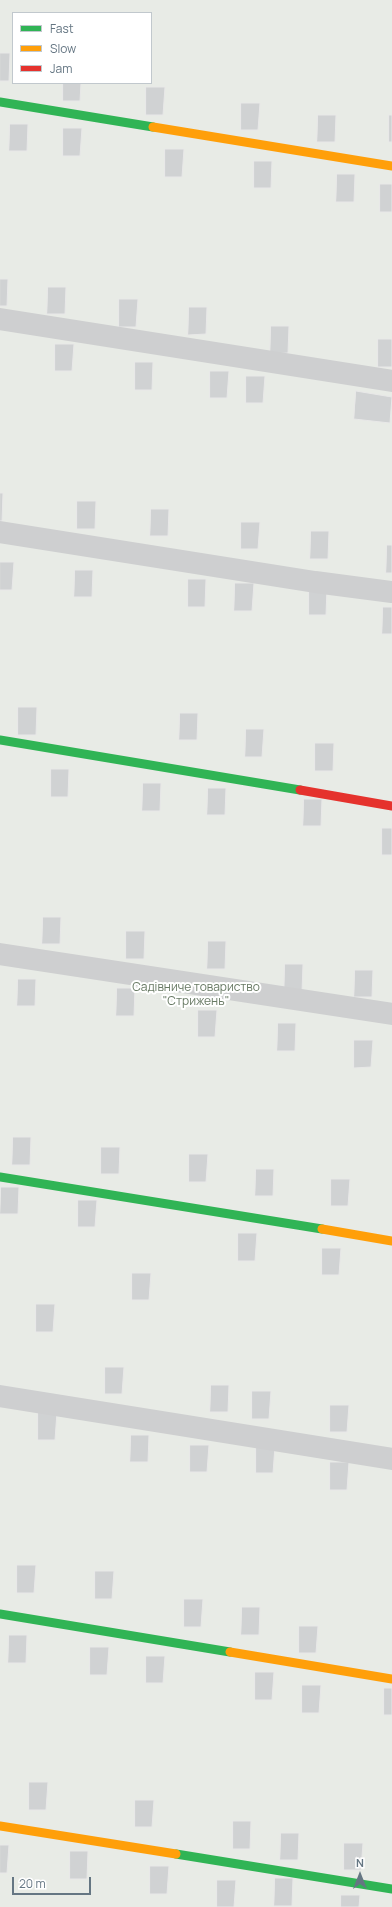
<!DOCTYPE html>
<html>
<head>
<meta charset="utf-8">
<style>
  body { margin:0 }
  #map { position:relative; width:392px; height:1907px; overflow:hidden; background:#f9f9f9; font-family:Manrope,sans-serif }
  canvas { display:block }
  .legend { position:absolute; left:12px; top:12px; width:140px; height:72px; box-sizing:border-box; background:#fff; border:1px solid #c1c8cd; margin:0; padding:5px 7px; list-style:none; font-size:12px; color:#657683 }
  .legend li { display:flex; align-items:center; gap:8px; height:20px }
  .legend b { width:20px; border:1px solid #c1c8cd }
  .north { position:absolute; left:340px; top:1855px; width:40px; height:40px; -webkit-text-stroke:3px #fff; paint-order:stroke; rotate:0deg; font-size:11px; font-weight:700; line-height:16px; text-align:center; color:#657683 }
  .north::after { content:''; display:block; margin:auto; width:14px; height:18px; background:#657683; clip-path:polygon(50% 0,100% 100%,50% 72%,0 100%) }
  .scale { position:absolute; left:12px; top:1877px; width:79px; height:18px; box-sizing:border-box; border:2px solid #657683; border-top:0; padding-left:5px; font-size:12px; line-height:14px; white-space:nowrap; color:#657683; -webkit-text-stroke:3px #fff; paint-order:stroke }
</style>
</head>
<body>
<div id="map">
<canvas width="392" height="1907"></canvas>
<ul class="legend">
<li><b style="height:5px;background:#30b455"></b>Fast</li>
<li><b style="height:5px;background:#ff9f0a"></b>Slow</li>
<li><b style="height:5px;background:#e5322d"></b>Jam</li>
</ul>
<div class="north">N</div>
<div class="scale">20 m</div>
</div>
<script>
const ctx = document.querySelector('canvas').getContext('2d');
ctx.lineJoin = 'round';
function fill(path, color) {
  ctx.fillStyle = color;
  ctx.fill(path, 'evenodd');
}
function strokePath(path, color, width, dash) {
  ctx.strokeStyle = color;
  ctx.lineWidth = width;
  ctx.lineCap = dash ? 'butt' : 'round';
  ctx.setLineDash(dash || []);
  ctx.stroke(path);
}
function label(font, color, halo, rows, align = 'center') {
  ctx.font = font + ' Manrope,sans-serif';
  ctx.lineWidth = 4;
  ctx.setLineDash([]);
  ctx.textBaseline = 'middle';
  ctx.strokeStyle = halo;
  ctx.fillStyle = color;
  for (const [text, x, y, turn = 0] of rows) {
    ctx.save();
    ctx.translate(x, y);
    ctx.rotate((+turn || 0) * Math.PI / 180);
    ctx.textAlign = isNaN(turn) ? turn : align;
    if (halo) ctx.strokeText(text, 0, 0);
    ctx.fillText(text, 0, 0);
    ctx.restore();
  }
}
const green = new Path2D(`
  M0,0H392V1907H0ZM13,13H151V83H13Z`);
const building = new Path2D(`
  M0,53H10L9,81H0Z
  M63,83H81L80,101H63Z
  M146,87H165L163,115H146Z
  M241,103H260L258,130H241Z
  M318,115H336L335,142H317Z
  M389,115H392V142H389Z
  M10,124H28L27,151H9Z
  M63,128H82L80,156H63Z
  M165,149H184L182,177H165Z
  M254,161H272L271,188H254Z
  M337,174H355L354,202H336Z
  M380,184H392V212H380Z
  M0,279H8L7,306H0Z
  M48,287H66L65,314H47Z
  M119,299H138L136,327H119Z
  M189,307H207L206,334L188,335Z
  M271,326H289L288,353L270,354Z
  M378,339H392V367H378Z
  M55,344H74L72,371H55Z
  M135,362H153L152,390H135Z
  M210,371H229L227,398H210Z
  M246,376H265L263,403H246Z
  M356,391L392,397L390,423L354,419Z
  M0,493H3L2,521H0Z
  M77,501H96L95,529H77Z
  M151,509H169L168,536H150Z
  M241,522H260L258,549H241Z
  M311,531H329L328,559H310Z
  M387,545H392V573H386Z
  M0,562H14L12,590H0Z
  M75,570H93L92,597H74Z
  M188,579H206L205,607H188Z
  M235,583H254L252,611H234Z
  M309,588H327L326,615H309Z
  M383,607H392V634H382Z
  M18,707H37L36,735H18Z
  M180,713H198L197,740H179Z
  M246,729H264L262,757H245Z
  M315,743H334L333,771H315Z
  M51,769H69L68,797H51Z
  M143,783H161L160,811H142Z
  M208,788H226L225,815H207Z
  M304,799H322L321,826H303Z
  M382,828H392V855H382Z
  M43,917H61L60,944H42Z
  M126,931H145L144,959H126Z
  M208,941H226L225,969H207Z
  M285,964H303L302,992H284Z
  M355,970H373L372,997H354Z
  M18,979H36L35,1006H17Z
  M117,988H135L134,1016H116Z
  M198,1010H217L215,1037H198Z
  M278,1023H296L295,1051H277Z
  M354,1040H373L371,1067L354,1068Z
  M13,1137H31L30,1165H12Z
  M101,1147H120L119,1174H101Z
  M189,1154H208L206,1182H189Z
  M256,1169H274L273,1196H255Z
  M331,1179H350L348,1206H331Z
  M1,1187H19L18,1214H0Z
  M78,1200H97L95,1227H78Z
  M238,1233H257L255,1261H238Z
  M322,1248H341L339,1275H322Z
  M132,1273H151L149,1300H132Z
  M36,1304H55L53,1332H36Z
  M105,1367H124L122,1394H105Z
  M211,1385H229L228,1412H210Z
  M252,1391H271L269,1419H252Z
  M330,1405H349L347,1432H330Z
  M38,1412H57L55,1440H38Z
  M131,1435H149L148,1462H130Z
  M190,1445H209L207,1472H190Z
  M256,1446H275L273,1473H256Z
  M330,1462H349L347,1490H330Z
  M17,1565H36L34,1593H17Z
  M95,1571H114L112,1599H95Z
  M184,1599H203L201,1627H184Z
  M242,1607H260L259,1635H241Z
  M299,1626H318L316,1653H299Z
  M9,1635H27L26,1663H8Z
  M90,1647H109L107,1675H90Z
  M146,1656H165L163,1683H146Z
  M255,1672H274L272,1700H255Z
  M302,1685H321L319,1713H302Z
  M384,1688H392V1715H384Z
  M29,1782H48L46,1810H29Z
  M135,1800H154L152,1827H135Z
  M233,1821H251L250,1849H233Z
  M281,1833H299L298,1860H280Z
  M344,1843H363L361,1870H344Z
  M0,1845H9L7,1873H0Z
  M70,1851H88L87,1879H70Z
  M150,1866H169L167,1894H150Z
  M275,1878H293L292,1906H274Z
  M217,1880H236L234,1907H217Z
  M341,1895H360L359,1907H341Z`);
const street = new Path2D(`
  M0,319L392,381
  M0,532L315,582L392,592
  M0,954L392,1014
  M0,1396L392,1459`);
const fast = new Path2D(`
  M0,102L153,127
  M0,740L300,790
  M0,1177L322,1229
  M0,1614L230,1652
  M176,1854L392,1889`);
const slow = new Path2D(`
  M153,127L392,166
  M322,1229L392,1241
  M230,1652L392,1679
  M0,1826L176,1854`);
const jam = new Path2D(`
  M300,790L392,806`);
const parkNames = [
  ["Садівниче товариство",196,988],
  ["\"Стрижень\"",196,1002]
];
fill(green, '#e8ebe6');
fill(building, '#d0d2d3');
strokePath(building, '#e8e8e8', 1);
strokePath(street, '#cecfd0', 22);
strokePath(fast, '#30b455', 9);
strokePath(slow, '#ff9f0a', 9);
strokePath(jam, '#e5322d', 9);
label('12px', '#687a64', '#fff', parkNames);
</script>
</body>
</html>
